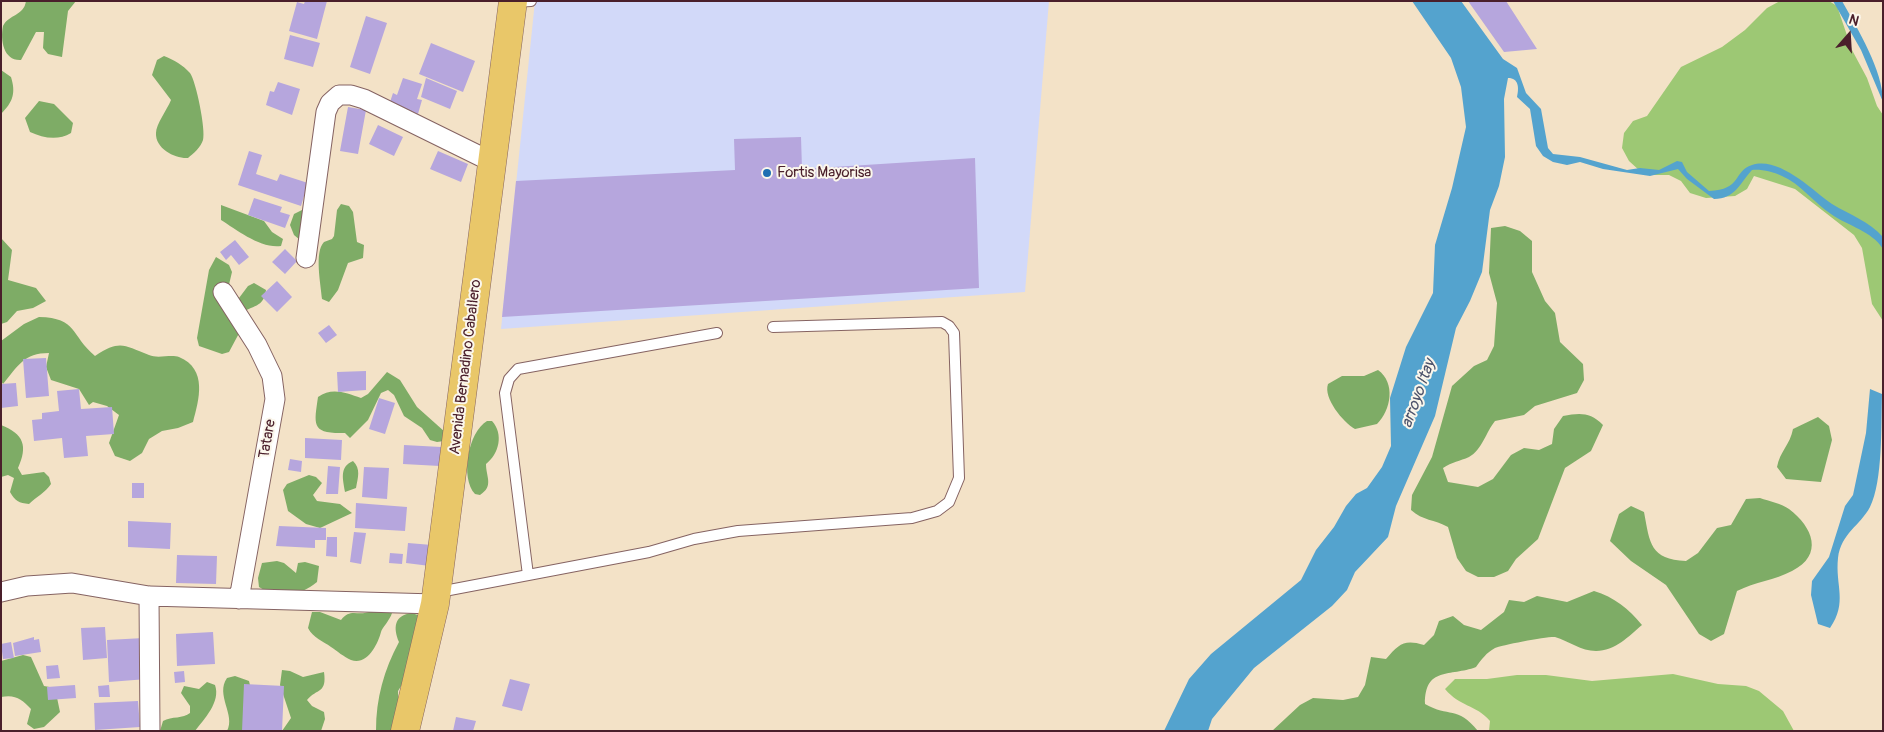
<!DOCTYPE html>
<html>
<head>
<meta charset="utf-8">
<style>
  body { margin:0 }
  #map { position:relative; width:1884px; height:732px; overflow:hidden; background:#f3e2c7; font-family:Pangolin,sans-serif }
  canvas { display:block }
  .frame { position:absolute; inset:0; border:2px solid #4a1f2b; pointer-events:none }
  .north { position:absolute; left:1824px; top:10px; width:50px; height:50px; -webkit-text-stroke:4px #fbf7ec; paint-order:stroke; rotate:19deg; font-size:14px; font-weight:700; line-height:20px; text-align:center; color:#4a1f2b }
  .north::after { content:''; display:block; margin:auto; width:18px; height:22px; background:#4a1f2b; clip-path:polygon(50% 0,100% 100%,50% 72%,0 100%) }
</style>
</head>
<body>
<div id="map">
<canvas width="1884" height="732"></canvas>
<div class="frame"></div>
<div class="north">N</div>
</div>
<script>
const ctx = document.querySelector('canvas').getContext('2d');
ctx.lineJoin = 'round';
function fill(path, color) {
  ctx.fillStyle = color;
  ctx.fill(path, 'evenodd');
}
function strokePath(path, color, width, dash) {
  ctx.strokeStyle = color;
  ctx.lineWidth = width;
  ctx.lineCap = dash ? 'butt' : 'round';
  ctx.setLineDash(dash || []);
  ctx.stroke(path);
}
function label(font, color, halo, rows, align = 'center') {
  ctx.font = font + ' Pangolin,sans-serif';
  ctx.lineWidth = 4;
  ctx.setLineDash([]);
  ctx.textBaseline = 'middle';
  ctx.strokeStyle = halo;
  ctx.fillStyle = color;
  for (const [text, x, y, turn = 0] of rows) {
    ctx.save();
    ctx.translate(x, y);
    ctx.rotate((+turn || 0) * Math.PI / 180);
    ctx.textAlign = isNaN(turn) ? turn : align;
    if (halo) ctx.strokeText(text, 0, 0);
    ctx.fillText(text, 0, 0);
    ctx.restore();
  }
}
const built = new Path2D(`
  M535,1H1049L1025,292L501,329Z`);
const green = new Path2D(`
  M1780,1H1829L1837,6L1852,50L1867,78L1877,106L1883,115V321L1872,304L1862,248L1854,235L1795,189L1754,176L1747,189L1735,196L1706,198L1690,193L1681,181L1669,175H1654L1640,171L1629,161L1622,148L1624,133L1633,121L1647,116L1681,67L1722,47L1745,30L1767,8Z
  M1673,674L1718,684L1746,686L1759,691L1783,711L1794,731H1489L1490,721C1475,704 1460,707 1445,689L1455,679H1487L1517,675H1546L1592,681Z`);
const forest = new Path2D(`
  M26,1H76L68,11L62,57L48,54L43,48L44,32H36L21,60C4,61 0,41 3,26C9,14 24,16 26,1Z
  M164,56C174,60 183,65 190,73C196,81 206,130 203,140C201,147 193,154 188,158C176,159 155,149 156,133C156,124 167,110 171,100L152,75L157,60Z
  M1,70L11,77C16,93 13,102 1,114Z
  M39,101L54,104L73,123L71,133C58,141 43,138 30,132L25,118Z
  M341,204L349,206L353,212L357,242L364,245L363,258L348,263L338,290L329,302L322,299C321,285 314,252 324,242L332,239L334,236L337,210Z
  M221,205L264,221L272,232L283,239L281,246C261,249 237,230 221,220Z
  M302,210L309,213L300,240L294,235L290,225L294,214Z
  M1505,226L1520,231L1532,241V272L1545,301L1555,313L1560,342L1583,364L1584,380L1577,393L1535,406L1524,415L1495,421C1486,432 1482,450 1469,457C1460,461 1452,462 1443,468L1448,482L1478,487L1493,479L1511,455L1524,448L1539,450L1552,444L1554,429L1563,416C1580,413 1590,412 1603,425L1591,451L1565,468L1538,539L1516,559L1508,571L1494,577H1478L1466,571L1457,558L1448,527C1434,519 1423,521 1411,510L1412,495L1432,457L1452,386L1474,366L1487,360L1494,346L1497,303L1489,273L1491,228Z
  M1,238L12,250L8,280L36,288L46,301L33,308L17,311L7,322L1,324Z
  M216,257L229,265L232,272L227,293L232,299L239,298L248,286L254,283L266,290C264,308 252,305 240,314L244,324L229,352L222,354L199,346L197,338L209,270Z
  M39,317C78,318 70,335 95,356C121,339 124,346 149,355C158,359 171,354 179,357C208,369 199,400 193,422L178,428L162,431L149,439L142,453L130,461L115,456L109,443L119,415L107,406L93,402L89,405L79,389L51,380L46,367L49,353C24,353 18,366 3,384L1,381V341L24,324Z
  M1378,370C1396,383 1391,410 1377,424L1355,429C1343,422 1323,398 1328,384L1342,376H1364Z
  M387,372L400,380L417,407L445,432L444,441L437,442L430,440L422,428L404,416L394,395L388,390L381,393L368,420L350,438L345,433C311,434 314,425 318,397C332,387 346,393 361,398L368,394Z
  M1818,417L1829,426L1832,440L1821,482L1786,479L1777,467C1780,451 1790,445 1793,429Z
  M487,421H492C504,434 499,454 486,464C486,477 494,486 480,495L475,494C460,478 468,432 487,421Z
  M1,425C24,434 28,446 18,468L22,475L44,472L49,477L51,484C46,492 36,497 29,504C19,503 15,501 10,492L14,478L8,475L1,477Z
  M353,461C361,469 358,477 356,488L345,492C343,479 339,467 353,461Z
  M309,475L316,477L322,483L313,495L317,501L340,504L352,513L320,528L306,524L288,511L283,490L287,484Z
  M1760,498C1769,501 1782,504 1789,509C1813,527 1824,555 1792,571C1775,580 1755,582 1737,591L1724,634L1711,641L1699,634L1666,585L1631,561L1610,541L1619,514L1631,506L1644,512C1650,544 1650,559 1686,561L1698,553L1717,528L1731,525L1746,499Z
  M277,561L284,563L296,573L298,563L305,562L319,566L317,582C294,601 287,587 266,591L259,587L258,578L262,563Z
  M1594,591C1614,597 1629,609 1642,625C1629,636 1615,651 1596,651C1581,651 1569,641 1555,637C1549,636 1501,645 1495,648C1486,653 1482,659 1476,667C1450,677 1425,666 1425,704C1449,718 1457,705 1478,731H1272L1300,705L1313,698L1343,700L1358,697L1365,685L1371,657L1386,659C1399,644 1404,639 1424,645L1434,635L1439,621L1453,616L1464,625L1481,630L1504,612L1509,600L1524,602L1537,596L1567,602Z
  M380,604L388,607L392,613C390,620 382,628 381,632C378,644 367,666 351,660C344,657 337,651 331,647C323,641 313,638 308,628L312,612H320L341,620C350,608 357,616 369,612C372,610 377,606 380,604Z
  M412,613L426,618L418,659L398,691L399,727L396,731H376C376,698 384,670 399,642C393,628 394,615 412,613Z
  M23,655L31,657L44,686L55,688L60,712L44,727L34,729L27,724L31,709C22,699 15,694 1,697V661Z
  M282,670L290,671L303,677L324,672C327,694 317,688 307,700L312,706L324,712L325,719L321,731H282L291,718L280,685Z
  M235,676L249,681L253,698L244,731H227C236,715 215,695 227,678Z
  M207,682L215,685C221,702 204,719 195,731H160L163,721C172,716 183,719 190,713V706L181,693L184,686L199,689Z`);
const water = new Path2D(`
  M1412,1H1461L1503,59L1517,68L1526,93L1541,109L1548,148L1553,154L1580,157L1627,170L1640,168L1659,170L1677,161L1682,162L1687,172L1709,191C1742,190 1733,171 1752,165C1779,156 1812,190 1832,204C1850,215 1869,221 1883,237V249C1872,231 1848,226 1831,214C1814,203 1801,184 1782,176C1774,172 1761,169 1752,170C1740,183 1735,199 1714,199L1687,179L1678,169L1650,176L1603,169L1580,162L1567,165L1553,162L1543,156L1536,146L1530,109L1517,97C1519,88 1519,78 1508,78L1504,99L1505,157L1499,186L1490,210L1482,272L1470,301L1456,328L1435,416L1396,506L1388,537L1355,572L1347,590L1332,606L1254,668L1212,719L1208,731H1164L1189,679L1211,654L1301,580L1316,550L1334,527L1346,506L1356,494L1367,488L1382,467L1391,446L1390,398L1406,347L1433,293L1435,245L1452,188L1466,127L1461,87L1451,58Z
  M1833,1H1842C1858,30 1883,70 1883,102L1861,50Z
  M1870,389L1882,394C1881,425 1883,481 1870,507C1860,526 1841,533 1838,558C1835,586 1848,602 1830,628L1818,624L1811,595L1812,581L1829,557L1845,506L1853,495L1866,433Z`);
const building = new Path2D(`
  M305,1H327L317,39L289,31L297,2L304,4Z
  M1468,1H1506L1537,49L1504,52Z
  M366,16L387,23L370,74L350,67Z
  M290,35L320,43L313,67L284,59Z
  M431,43L475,61L463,92L419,74Z
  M403,78L422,84L417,99L422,100L418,114L390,102L393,93L397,95Z
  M426,78L457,91L450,109L421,97Z
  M278,82L300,89L292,115L266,105L270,91L274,92Z
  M348,107L366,110L358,154L340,151Z
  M378,125L403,137L394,156L369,144Z
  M801,137L802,169L975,158L979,288L502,317L516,181L735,170L734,139Z
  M249,151L262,155L256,174L277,181L280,174L308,183L301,206L238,185Z
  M438,151L468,164L461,182L430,169Z
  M254,198L282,207L280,212L290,215L285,228L248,215Z
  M235,240L249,257L239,265L231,255L226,260L220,252Z
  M285,249L297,261L285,274L272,262Z
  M277,281L292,297L277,312L261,296Z
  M329,325L337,335L326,343L318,333Z
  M46,358L49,396L26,398L23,359Z
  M366,371V390L338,392L337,372Z
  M16,383L18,406L1,408V384Z
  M79,389L81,409L112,407L114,434L86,436L88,456L64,458L62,438L34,441L32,420L42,419V413L59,411L57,391Z
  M379,398L395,403L385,434L369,429Z
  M305,438L342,440L341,460L305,458Z
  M404,445L441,447L440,466L403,464Z
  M290,459L302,461L301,472L288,470Z
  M328,466L340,467L338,494H326Z
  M364,467L389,468L387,499L362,497Z
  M132,483H144V498H132Z
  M356,503L407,507L405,531L355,528Z
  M128,521L171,523L170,549L128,547Z
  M279,526L326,528V540H315V548L276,546Z
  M354,532L366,533L361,564L350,562Z
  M327,537H337V557L326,556Z
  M408,543L432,545L430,566L406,563Z
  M390,553L403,554L402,564L389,563Z
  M177,555L217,556L216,584L176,583Z
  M105,627L107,658L83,660L81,628Z
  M213,632L215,664L177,666L176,634Z
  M34,637V640L39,639L41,652L15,656L13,643Z
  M144,638L147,679L109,682L107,640Z
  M11,642L14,658L3,659L1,644Z
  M58,665L60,678L47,679L46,666Z
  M184,671L185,682L175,683L174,672Z
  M510,679L530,684L522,711L502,706Z
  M244,684L284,686L282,731H242Z
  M75,685L76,698L48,700L47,687Z
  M109,685L110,697H99L98,686Z
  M138,701L140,727L95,730L94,703Z
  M456,717L476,721L473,731H453Z`);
const service = new Path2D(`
  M514,2L531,1
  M528,575L505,393L509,379L518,369L717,333
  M439,592L649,552L694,539L738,531L912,518L937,511L949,502L959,478L954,333L949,326L942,322L773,327`);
const minor = new Path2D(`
  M306,258L326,112L330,103L339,95H351L364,99L492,162
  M223,292L257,345L272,376L275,399L239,599
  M1,592L27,586L72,583L149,596L435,604
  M149,596L150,731`);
const primary = new Path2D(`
  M405,731L435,604L513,1`);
const markers = [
  [767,173,5,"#1f6fb2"]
];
const poiNames = [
  ["Fortis Mayorisa",777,173]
];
const streetNames = [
  ["Avenida Bernadino Caballero",466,367,-83],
  ["Tatare",268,439,-80]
];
const waterNames = [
  ["arroyo Itay",1419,394,-70]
];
fill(built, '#d2d9f9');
fill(green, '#9dc874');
fill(forest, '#7eac66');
fill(water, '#54a3ce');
fill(building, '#b6a6dd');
strokePath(service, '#856362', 12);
strokePath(minor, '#856362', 21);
strokePath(primary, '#856362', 29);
strokePath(service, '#fff', 10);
strokePath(minor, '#fff', 19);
strokePath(primary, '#e9c769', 28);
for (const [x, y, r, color] of markers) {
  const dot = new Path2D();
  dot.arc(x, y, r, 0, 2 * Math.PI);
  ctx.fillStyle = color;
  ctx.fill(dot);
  strokePath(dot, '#fbf7ec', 2);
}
label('15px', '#4a1f2b', '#fbf7ec', poiNames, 'left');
label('15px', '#4a1f2b', '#fbf7ec', streetNames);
label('italic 16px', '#4e546c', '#fbf7ec', waterNames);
</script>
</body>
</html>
